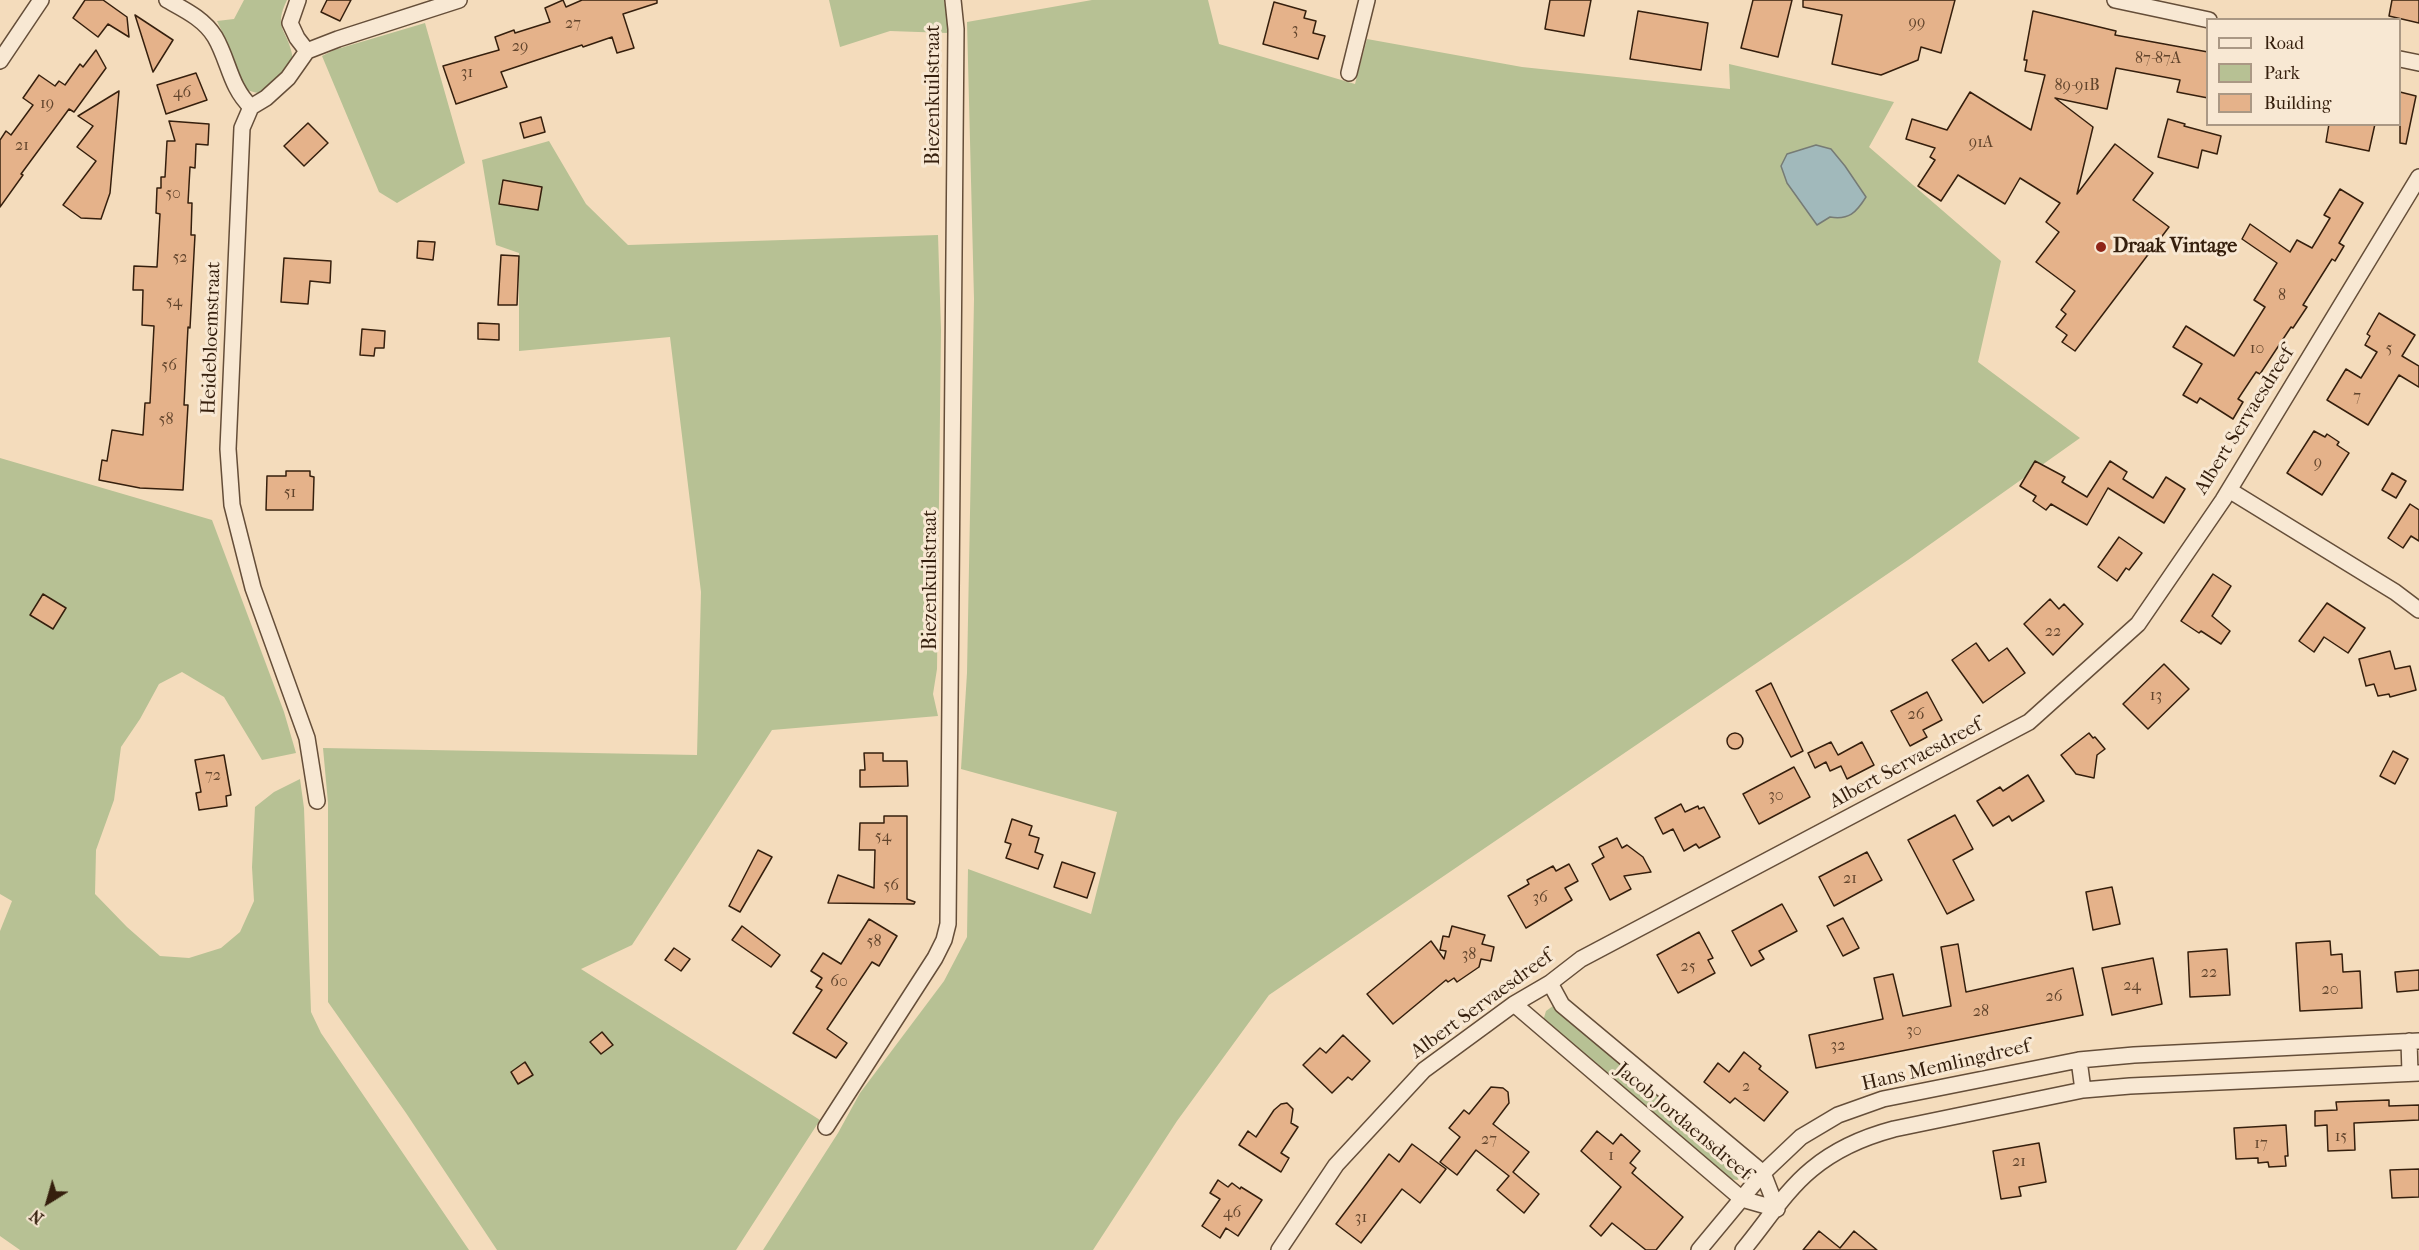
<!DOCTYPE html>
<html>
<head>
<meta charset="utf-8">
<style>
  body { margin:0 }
  #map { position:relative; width:2419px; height:1250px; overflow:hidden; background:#f4dcbc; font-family:"IM FELL French Canon",serif }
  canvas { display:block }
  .legend { position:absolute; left:2206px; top:18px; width:195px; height:108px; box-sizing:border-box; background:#f8e8d3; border:2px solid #aa9884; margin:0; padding:8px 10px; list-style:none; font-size:18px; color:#351f0d }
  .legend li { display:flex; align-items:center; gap:12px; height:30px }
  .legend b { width:30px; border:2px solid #aa9884 }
  .north { position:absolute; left:18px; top:1172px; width:60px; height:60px; -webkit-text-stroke:4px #f8e8d3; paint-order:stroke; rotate:217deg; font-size:16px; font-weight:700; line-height:24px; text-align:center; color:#351f0d }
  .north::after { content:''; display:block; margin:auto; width:21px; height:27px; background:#351f0d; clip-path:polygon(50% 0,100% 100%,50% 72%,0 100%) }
</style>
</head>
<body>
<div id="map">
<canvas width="2419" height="1250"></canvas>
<ul class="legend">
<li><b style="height:8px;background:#f8e8d3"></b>Road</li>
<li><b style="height:16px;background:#b7c194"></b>Park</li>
<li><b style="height:16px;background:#e5b28a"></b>Building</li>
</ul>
<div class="north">N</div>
</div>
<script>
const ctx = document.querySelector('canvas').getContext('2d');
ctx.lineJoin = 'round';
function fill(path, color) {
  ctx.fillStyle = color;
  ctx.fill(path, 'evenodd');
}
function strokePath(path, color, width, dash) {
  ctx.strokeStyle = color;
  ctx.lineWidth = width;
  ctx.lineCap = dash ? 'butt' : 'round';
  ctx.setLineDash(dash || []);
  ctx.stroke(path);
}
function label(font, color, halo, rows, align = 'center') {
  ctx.font = font + ' "IM FELL French Canon",serif';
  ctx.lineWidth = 6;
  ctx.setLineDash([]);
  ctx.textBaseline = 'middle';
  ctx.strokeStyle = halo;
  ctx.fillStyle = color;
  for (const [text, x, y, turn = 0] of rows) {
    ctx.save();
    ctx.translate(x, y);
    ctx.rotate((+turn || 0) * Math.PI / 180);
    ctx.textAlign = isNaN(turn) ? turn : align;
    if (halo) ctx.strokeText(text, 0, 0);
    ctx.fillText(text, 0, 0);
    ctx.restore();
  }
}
const green = new Path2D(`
  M244,0H287C273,29 287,29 292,54C294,65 271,90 260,93C256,93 251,91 247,90L229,58L226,40L217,21L234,19Z
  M829,0H944L947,15V33L890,31L840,47Z
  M1092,0H1208L1219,44L1355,84L1367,39L1522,67L1730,89L1729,64L1894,102L1869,147L2001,261L1978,362L2080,438L1908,560L1269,995L1177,1121L1093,1250H763L838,1133L860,1093L944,981L967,937L968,869L1091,914L1117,812L961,769L967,673L974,299L967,22Z
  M425,23L465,163L397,203L379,192L322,56L334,50Z
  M549,141L586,204L628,245L938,235L941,330L937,669L933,694L938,716L772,730L632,945L581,969L820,1120L736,1250H497L406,1113L328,1002V803L323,748L697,755L701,592L670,337L519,351V253L496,245L482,160Z
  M0,458L212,520L284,712L296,753L262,760L224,697L182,672L159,684L140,719L121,747L114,800L96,850L95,894L127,927L160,956L189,958L221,948L240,932L254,901L252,867L255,807L274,792L300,779L304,808L311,1012L321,1033L469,1250H20L0,1236V931L12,901L0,894Z
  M1553,1006L1740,1162L1743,1173L1742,1178L1737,1180L1730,1179L1543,1021L1546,1011Z`);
const water = new Path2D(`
  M1816,145L1831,149L1845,166L1866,197C1856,213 1849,220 1830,217L1817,225L1787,183L1781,166L1787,154Z`);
const building = new Path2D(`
  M85,0H103L127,17L129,37L108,24L98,37L73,18Z
  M327,0H351L340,21L321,12Z
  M563,0L566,7L582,0H657V3L623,14L634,48L617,53L612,37L583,47L582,45L501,72L507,87L456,104L443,66L499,50L495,37L514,30L515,33L550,22L545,8Z
  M1550,0H1591L1584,36L1545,29Z
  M1753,0H1792L1778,57L1741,48Z
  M1803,0H1955L1941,53L1921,47L1918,60L1881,75L1832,64L1842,15L1803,7Z
  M2392,0H2419V23L2389,16Z
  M1274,2L1306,11L1304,18L1316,21L1313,33L1325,36L1318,59L1263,44Z
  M1638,11L1708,23L1701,70L1630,59Z
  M2033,11L2116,31L2115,35L2208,52V98L2177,92L2180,80L2116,68L2107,109L2055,98L2093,127L2077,194L2115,144L2153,173L2133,200L2169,227L2075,351L2062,342L2067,335L2056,327L2066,314L2061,310L2075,291L2036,262L2059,232L2046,222L2060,203L2020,178L2005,204L1958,175L1941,201L1918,186L1935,160L1930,157L1935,148L1906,139L1912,119L1947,130L1970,92L2031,130L2045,75L2025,71L2027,60H2024Z
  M135,15L173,40L153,72Z
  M96,50L106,68L74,112L69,109L21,174L23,175L0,207V140L6,131L11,135L33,105L23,98L39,75L55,86L59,81L65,85L80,64L83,67Z
  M196,73L207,100L166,114L157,85Z
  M119,91L110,193L101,219L81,218L63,205L96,161L77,147L93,126L78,116Z
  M2400,92L2416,96L2406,144L2400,143Z
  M541,117L545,132L524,138L520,123Z
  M2168,119L2185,124L2184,126L2221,136L2217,154L2202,150L2198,168L2158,157Z
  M169,121L209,124L208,145L196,144L195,168L190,167L188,203H192L191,235H195L190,328L188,327L184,405H188L183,490L140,488L99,480L102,460L107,461L112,430L143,435L145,403H150L154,326L142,325L143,290H133L134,266L157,267L160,214L156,213L157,188H161V177H165L167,141H175Z
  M308,123L328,143L304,166L284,146Z
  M2329,124H2375L2369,151L2326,142Z
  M503,180L542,187L538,210L499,204Z
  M2340,189L2363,203L2339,243L2344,246L2335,261L2332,259L2303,305L2307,307L2293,328L2291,327L2260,374L2256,372L2238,399L2243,402L2233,419L2200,398L2197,403L2183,395L2202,364L2173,347L2186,326L2234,356L2265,307L2254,300L2277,263L2242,239L2250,224L2290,252L2297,240L2312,248L2330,218L2324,215Z
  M418,241L435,242L433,260L417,258Z
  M501,255L519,256L517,305H498Z
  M284,258L331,261L330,283L310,281L308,304L281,302Z
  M2379,313L2415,335L2402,356L2419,366V387L2399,375L2368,425L2327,400L2346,369L2361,378L2377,352L2365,345L2370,336L2367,334Z
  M478,323L499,324V340L478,339Z
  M362,329L385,331L384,348H375L374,356L360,355Z
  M2314,431L2325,437L2327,434L2339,442L2337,445L2349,453L2322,495L2287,473Z
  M2035,461L2065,477L2062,482L2087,497L2110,461L2127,472L2123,479L2153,498L2166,477L2185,489L2164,523L2108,488L2087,525L2051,504L2046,510L2033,501L2036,496L2020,486Z
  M286,471H310V476L314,477L313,510H266L267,476H286Z
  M2392,473L2406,481L2396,498L2382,490Z
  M2410,504L2419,510V541L2411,536L2403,548L2388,538Z
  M2119,537L2142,553L2129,570L2126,568L2117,581L2098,567Z
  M2213,574L2231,586L2212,616L2230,631L2221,644L2201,631L2199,633L2181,621Z
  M43,594L66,608L53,629L30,615Z
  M2050,599L2059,609L2064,604L2083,624L2053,655L2024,624Z
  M2327,603L2365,628L2348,653L2324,637L2314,652L2299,641Z
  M1976,643L1989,661L2007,648L2025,673L1983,703L1952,660Z
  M2390,651L2395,669L2410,666L2416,690L2390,697L2389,694L2378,696L2374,684L2366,686L2359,659Z
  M2164,664L2189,689L2148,729L2123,704Z
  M1771,683L1803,751L1791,757L1756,691Z
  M1927,692L1942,720L1923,730L1927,737L1910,746L1891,711Z
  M1727 741a8 8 0 1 1 16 0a8 8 0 1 1-16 0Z
  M2089,733L2093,738L2095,737L2105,749L2097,755L2094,778L2076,774L2061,755Z
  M1831,742L1838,755L1862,742L1874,765L1847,779L1841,766L1830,771L1826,762L1815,768L1808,753Z
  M2393,751L2408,759L2395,784L2380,776Z
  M864,753H883V761H907L908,786L860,787V770H865Z
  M224,755L231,795L226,796L227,806L199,810L196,793L201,792L195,760Z
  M1794,767L1810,797L1759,824L1743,794Z
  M2028,775L2044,801L2012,821L2009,816L1993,826L1977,801L2000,787L2003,791Z
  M1681,804L1685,812L1698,806L1699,809L1704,807L1720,837L1699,848L1696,844L1684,851L1673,829L1663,834L1655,818Z
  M1955,815L1973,849L1953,860L1974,900L1947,914L1908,840Z
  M884,816H907V899L915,902L914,904L828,903L838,875L874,888L875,850H859L860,823H884Z
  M1012,819L1032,826L1029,835L1039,838L1035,852L1043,855L1038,869L1006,858L1011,844L1005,842Z
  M1617,838L1622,848L1627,845L1643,857L1651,872L1624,876L1631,889L1610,900L1592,864L1604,857L1599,847Z
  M758,850L772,857L740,912L729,906Z
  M1867,852L1882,880L1834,906L1819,877Z
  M1062,862L1095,873L1087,898L1054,887Z
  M1569,864L1578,881L1565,888L1572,900L1526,928L1508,896L1529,884L1527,880L1553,866L1556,871Z
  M2112,887L2120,924L2093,930L2086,892Z
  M1782,904L1797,931L1759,951L1764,959L1751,966L1732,931Z
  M1843,918L1859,948L1843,956L1827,926Z
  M869,919L897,936L879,966L872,962L827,1029L847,1043L836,1058L793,1033L822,990L816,987L822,978L811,971L823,953L841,964Z
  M742,926L780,955L771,967L732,940Z
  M1452,926L1485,935L1482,944L1494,947L1491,961L1481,959L1479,967L1457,982L1454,978L1448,982L1446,980L1393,1024L1367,994L1431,941L1444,959L1446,951L1440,950L1443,936L1449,937Z
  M1699,932L1713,958L1708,960L1715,973L1678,993L1657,955Z
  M2330,941L2331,955L2342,954L2343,972L2360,971L2362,1008L2300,1011L2296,943Z
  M1958,944L1966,992L2073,968L2083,1015L1816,1068L1809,1035L1883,1019L1874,978L1893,974L1903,1016L1951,1006L1941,947Z
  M674,948L690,959L681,971L665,960Z
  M2227,949L2230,995L2190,997L2188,952Z
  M2153,958L2162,1004L2112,1015L2102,968Z
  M2419,970V990L2397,992L2395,972Z
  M602,1032L613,1045L601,1054L590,1042Z
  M1343,1035L1370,1061L1352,1080L1348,1077L1332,1093L1303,1065L1320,1048L1326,1053Z
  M1744,1052L1761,1066L1759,1069L1788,1092L1764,1121L1735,1098L1730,1103L1704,1082L1718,1063L1729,1072Z
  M525,1062L533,1075L518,1084L511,1072Z
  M1491,1087L1503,1088L1508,1092L1509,1103L1493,1124L1529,1152L1513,1172L1539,1194L1524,1213L1497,1190L1509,1176L1476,1150L1457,1175L1440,1162L1460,1137L1449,1128L1464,1110L1469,1114Z
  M2389,1100V1106L2419,1105V1120L2354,1123L2355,1150L2328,1151L2327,1125L2315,1126V1111L2337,1110L2336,1102Z
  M1287,1103L1293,1109L1291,1123L1298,1127L1281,1153L1289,1158L1281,1172L1239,1145L1248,1131L1256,1137L1274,1110L1281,1104Z
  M2286,1125L2288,1156H2285L2286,1166L2269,1167L2268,1162L2258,1163V1158L2236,1159L2234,1128Z
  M1597,1131L1613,1144L1621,1134L1640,1151L1630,1163L1636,1168L1632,1173L1683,1217L1656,1250H1646L1612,1223L1601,1236L1590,1226L1621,1187L1581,1151Z
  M2039,1143L2046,1182L2019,1187L2021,1196L2001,1199L1993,1151Z
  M1412,1144L1446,1169L1420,1203L1402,1189L1361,1243L1336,1224L1389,1154L1399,1162Z
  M2419,1169V1197L2392,1198L2390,1170Z
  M1218,1180L1228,1187L1232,1183L1240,1189L1241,1187L1262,1200L1238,1236L1226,1228L1220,1238L1202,1226L1220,1199L1210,1193Z
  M1819,1231L1840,1248L1854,1231L1877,1250H1803Z`);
const street = new Path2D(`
  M167,0C185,10 204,19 215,37C229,61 230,87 251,107
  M298,0L290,23L297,38L307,51
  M2115,0L2209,20
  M2400,59L2419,63
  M0,61L41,0
  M1349,73L1367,0
  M2229,490L2395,592L2419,610
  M317,801L307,738L253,588L232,505L228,449L242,128L251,107L266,98L288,78L307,51L338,39L459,0
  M1550,983L1562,1005L1763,1173L1777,1209
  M1514,1004L1742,1199L1777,1209
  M2409,1041L2410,1073
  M2079,1060L2083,1090
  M826,1127L935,958L944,940L948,924L956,29L953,0
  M1279,1250L1336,1165L1424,1070L1514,1004L1550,983L1581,959L2029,722L2138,624L2223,500L2419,177
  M1699,1250L1763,1173L1801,1137L1838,1115L1883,1099L2079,1060L2134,1055L2419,1041
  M1743,1250C1765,1224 1785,1191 1812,1169C1836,1149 1864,1137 1894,1129L2083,1090L2130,1086L2419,1073`);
const markers = [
  [2101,247,6,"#8f2418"]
];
const numberNames = [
  ["99",1917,23],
  ["27",573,24],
  ["3",1295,30],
  ["29",520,47],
  ["87-87A",2158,59],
  ["31",467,73],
  ["89-91B",2077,86],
  ["46",182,93],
  ["19",47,104],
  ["91A",1981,143],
  ["21",22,146],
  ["50",173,194],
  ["52",180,258],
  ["8",2282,296],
  ["54",174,302],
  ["10",2257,349],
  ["5",2389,349],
  ["56",169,366],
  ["7",2357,397],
  ["58",166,420],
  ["9",2318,463],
  ["51",290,493],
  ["22",2053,632],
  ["13",2156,696],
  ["26",1916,715],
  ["72",213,776],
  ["30",1776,796],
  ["54",883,837],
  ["21",1850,879],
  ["56",891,886],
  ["36",1540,898],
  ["58",874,942],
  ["38",1469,955],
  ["25",1688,967],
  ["22",2209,973],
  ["60",839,982],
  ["24",2132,986],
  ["20",2330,990],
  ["26",2054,997],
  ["28",1981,1012],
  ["30",1914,1031],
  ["32",1838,1046],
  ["2",1746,1087],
  ["15",2341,1137],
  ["27",1489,1140],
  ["17",2261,1144],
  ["1",1611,1156],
  ["21",2019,1162],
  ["46",1232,1213],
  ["31",1361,1218]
];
const streetNames = [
  ["Biezenkuilstraat",934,95,-90],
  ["Heidebloemstraat",212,338,-88],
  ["Albert Servaesdreef",2245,421,-58],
  ["Biezenkuilstraat",931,580,-90],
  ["Albert Servaesdreef",1906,764,-28],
  ["Albert Servaesdreef",1482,1005,-36],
  ["Hans Memlingdreef",1946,1066,-13],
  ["Jacob Jordaensdreef",1683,1122,40]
];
const poiNames = [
  ["Draak Vintage",2113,247]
];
fill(green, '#b7c194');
fill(water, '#a1b9bb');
strokePath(water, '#767b75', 1.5);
fill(building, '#e5b28a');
strokePath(building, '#351f0d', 1.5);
strokePath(street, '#654e39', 18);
strokePath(street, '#f8e8d3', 15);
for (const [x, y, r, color] of markers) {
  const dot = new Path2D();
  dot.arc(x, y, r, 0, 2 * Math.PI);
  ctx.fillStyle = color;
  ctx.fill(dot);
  strokePath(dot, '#f8e8d3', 2);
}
label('16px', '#61442c', null, numberNames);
label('20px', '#351f0d', '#f8e8d3', streetNames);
label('bold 20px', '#351f0d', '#f8e8d3', poiNames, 'left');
</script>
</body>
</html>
